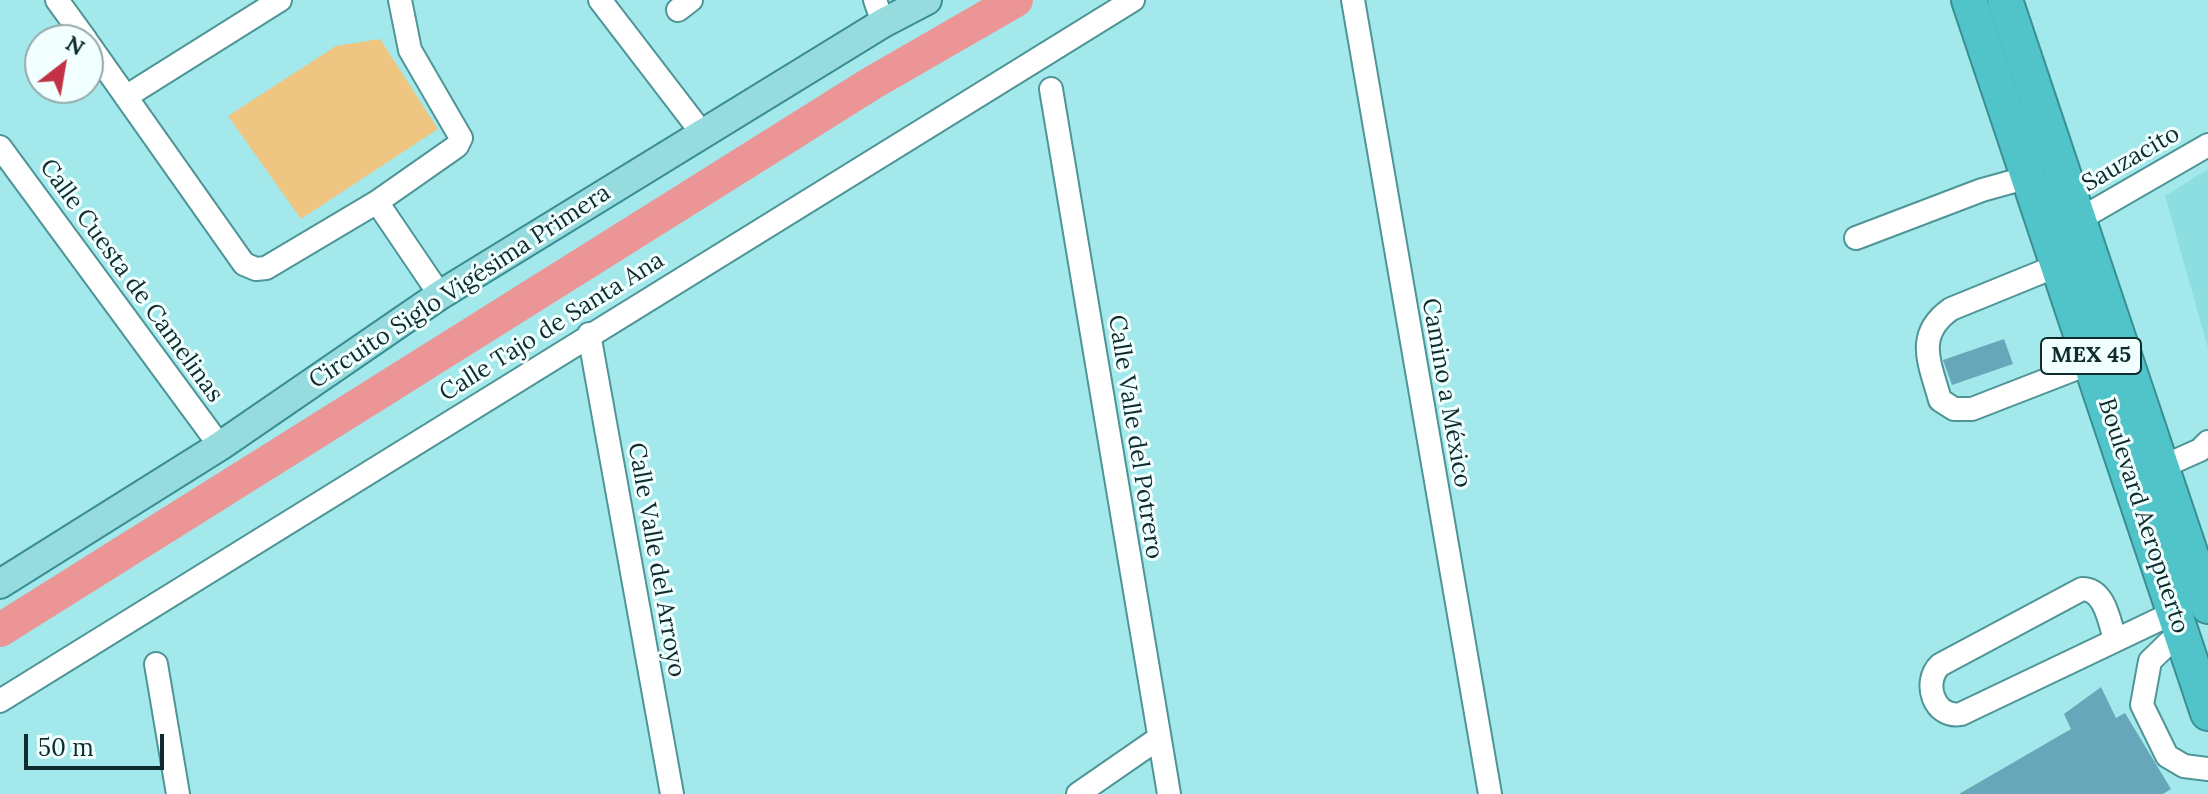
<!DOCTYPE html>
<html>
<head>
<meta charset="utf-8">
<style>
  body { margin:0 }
  #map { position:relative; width:2208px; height:794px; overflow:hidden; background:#a3e9ec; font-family:Lora,serif }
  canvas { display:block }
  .north { position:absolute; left:24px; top:24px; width:80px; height:80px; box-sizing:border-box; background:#f1ffff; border:2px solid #96aaab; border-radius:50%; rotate:31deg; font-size:22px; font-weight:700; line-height:32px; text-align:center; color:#0e2b2d }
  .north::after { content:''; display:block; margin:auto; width:28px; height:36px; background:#c33244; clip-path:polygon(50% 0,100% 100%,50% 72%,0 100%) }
  .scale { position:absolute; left:24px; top:734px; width:140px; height:36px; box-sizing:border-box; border:4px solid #0e2b2d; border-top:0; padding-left:10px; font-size:24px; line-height:28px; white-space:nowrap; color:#0e2b2d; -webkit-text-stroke:6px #f1ffff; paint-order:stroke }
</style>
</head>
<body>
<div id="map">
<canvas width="2208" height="794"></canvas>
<div class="north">N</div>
<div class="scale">50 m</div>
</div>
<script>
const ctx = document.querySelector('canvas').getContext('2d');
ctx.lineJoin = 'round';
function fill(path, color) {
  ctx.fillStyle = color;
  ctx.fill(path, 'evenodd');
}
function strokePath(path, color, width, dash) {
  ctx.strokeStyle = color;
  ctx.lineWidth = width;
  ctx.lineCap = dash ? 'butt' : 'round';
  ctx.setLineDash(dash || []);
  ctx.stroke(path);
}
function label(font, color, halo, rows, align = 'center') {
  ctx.font = font + ' Lora,serif';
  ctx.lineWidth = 6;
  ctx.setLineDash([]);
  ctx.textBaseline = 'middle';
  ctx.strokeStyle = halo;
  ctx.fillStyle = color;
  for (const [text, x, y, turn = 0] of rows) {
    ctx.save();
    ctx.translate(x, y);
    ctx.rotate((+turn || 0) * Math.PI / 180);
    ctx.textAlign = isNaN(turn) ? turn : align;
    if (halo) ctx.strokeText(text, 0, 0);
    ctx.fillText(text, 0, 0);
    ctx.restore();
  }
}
const built = new Path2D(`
  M2208,169V348L2165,196Z`);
const green = new Path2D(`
  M380,39L438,129L301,219L228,116L336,46Z`);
const river = new Path2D(`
  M0,630L872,83L1016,0`);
const building = new Path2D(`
  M2004,339L2013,364L1952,385L1943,360Z
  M2101,687L2116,718L2125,713L2171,789L2163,794H1959L2071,729L2064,714Z`);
const minor = new Path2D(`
  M57,0L86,40
  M600,0L702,133
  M875,0L883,23
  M1353,0L1490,794
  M678,10L691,0
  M88,43L244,264L256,269L266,268L377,202L457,146L461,138L410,50L400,0
  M1051,89L1169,794
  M127,96L280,0
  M0,147L220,446
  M377,202L440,295
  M2080,219L2208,145
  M1856,238L1982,190L2029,177
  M2059,265L1951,309C1914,335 1930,363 1940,400L1954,409H1972L2093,362
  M589,334L672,794
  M2162,467L2200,450L2208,442
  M2181,631L2150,661L2142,705L2167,756L2184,766L2208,769
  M2115,639C2109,621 2105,589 2082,589L1940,665C1922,682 1934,719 1961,714L2175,612
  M156,664L178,794
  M0,701L1133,0
  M1078,794L1159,738`);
const major = new Path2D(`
  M0,584L220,446L440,295L883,23L927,0`);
const highway = new Path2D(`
  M1969,0L2208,713
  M2005,0L2208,606`);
const shields = [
  [2091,356,100]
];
const shieldNames = [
  ["MEX 45",2091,356]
];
const streetNames = [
  ["Sauzacito",2131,159,-30],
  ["Calle Cuesta de Camelinas",131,281,54],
  ["Circuito Siglo Vigésima Primera",460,287,-33],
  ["Calle Tajo de Santa Ana",552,327,-32],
  ["Camino a México",1446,393,80],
  ["Calle Valle del Potrero",1135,437,81],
  ["Boulevard Aeropuerto",2143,516,72],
  ["Calle Valle del Arroyo",656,560,80]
];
fill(built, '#8cdee1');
fill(green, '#eec581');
strokePath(river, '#ec9596', 34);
fill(building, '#68a7ba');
strokePath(minor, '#4f9497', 26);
strokePath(major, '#398e92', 32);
strokePath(highway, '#398e92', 38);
strokePath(minor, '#fff', 22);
strokePath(major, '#96dcdf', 28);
strokePath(highway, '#50c4c9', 34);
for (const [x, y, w] of shields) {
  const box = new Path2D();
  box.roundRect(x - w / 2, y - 18, w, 36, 6);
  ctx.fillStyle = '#f1ffff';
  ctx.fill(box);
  strokePath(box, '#0e2b2d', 2);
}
label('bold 22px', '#0e2b2d', null, shieldNames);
label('24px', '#0e2b2d', '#f1ffff', streetNames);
</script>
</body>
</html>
